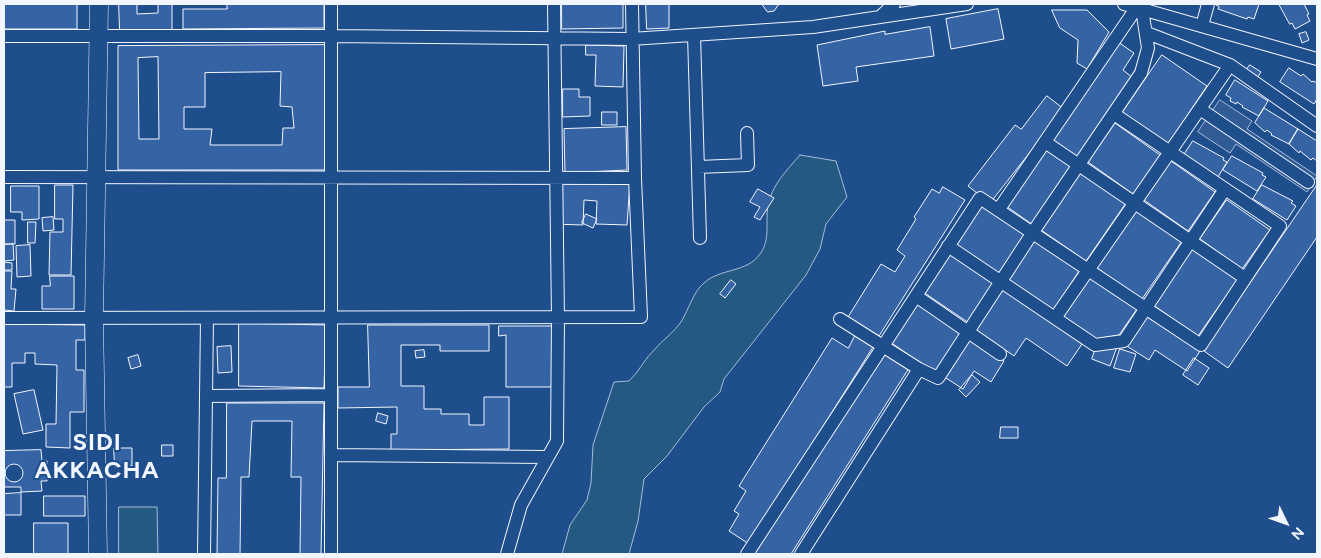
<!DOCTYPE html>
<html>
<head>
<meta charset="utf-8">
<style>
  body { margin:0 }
  #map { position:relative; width:1321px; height:558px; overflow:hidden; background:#1f4e8c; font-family:Figtree,sans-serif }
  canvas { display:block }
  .frame { position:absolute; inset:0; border:5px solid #f2f6ff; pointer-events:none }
  .north { position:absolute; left:1261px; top:498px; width:50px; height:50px; -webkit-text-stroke:4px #1f4e8c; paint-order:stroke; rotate:132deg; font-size:14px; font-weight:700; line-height:20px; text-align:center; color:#f2f6ff }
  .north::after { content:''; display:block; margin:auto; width:18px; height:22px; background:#f2f6ff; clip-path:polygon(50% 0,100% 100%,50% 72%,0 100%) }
</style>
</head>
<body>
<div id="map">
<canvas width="1321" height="558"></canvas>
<div class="frame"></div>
<div class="north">N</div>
</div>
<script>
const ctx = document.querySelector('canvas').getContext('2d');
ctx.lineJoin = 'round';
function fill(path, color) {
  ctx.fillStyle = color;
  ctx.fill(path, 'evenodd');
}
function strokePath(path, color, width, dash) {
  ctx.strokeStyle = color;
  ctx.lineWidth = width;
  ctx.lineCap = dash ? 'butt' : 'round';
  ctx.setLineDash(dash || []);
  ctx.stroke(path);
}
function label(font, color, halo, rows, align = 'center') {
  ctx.font = font + ' Figtree,sans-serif';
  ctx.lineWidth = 4;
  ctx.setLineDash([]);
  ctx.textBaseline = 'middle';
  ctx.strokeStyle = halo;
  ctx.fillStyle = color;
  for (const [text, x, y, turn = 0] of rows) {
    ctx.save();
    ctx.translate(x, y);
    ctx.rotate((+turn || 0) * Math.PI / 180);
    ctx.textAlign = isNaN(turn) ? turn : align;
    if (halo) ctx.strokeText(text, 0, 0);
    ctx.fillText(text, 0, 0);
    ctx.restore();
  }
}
const green = new Path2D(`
  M800,155L836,161L847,197L826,224L820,249L806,275L724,379L720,392L704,407L667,456L644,479L638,521L629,554H562L570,525L587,500L591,483L593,445L614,382L629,381C639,372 645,358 655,349C664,339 673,333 681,322C689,309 693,292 704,283C720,268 747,273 760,254C771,239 765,222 768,206C771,186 787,170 800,155Z
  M119,507H157L158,554H119Z`);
const parking = new Path2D(`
  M1220,100L1252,121L1247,129L1317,176L1307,192L1236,144L1230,153L1198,132Z`);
const building = new Path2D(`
  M4,4H77V29H4Z
  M119,4H137V14L158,13V4H172V30H120Z
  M227,4H324V28L183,29V9H227Z
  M562,4H623V28L562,29Z
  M646,4H669V28L647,29Z
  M762,4H779L774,11L768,12Z
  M1215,4H1259L1254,19L1248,17L1247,19L1218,9L1219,7Z
  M1279,4H1304L1309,14L1307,15L1310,21L1295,29L1292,23L1290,24Z
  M998,9L1004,39L951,49L946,19Z
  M1052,10H1087L1109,32L1087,69L1077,63L1078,40L1060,28Z
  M930,27L934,56L856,67L858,81L823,86L817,45L885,31V34Z
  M1306,32L1309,40L1302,43L1299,34Z
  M1118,42L1134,53L1123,70L1133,78L1079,158L1052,139Z
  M325,45V170H118V46ZM158,57L159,139H139L138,58ZM281,72L280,106L292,107L294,128H283L282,145H210L212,129H184V107H205V73Z
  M586,45L624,46L623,87L595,86L596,55H586Z
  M1162,55L1207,86L1168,144L1122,113Z
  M1250,65L1261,72L1255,81L1244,73Z
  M1289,68L1301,76L1303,74L1312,82L1313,81L1317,83V99L1314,104L1280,82Z
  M1235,80L1268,101L1259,116L1242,107L1243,106L1237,102L1236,104L1230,101L1231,98L1226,95Z
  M563,89H579V97H590V116L563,117Z
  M1047,96L1064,109L990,203L968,186L1015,125L1021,129Z
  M1264,108L1298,129L1289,144L1271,135L1272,134L1267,130L1265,132L1255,123Z
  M602,112H617V125H602Z
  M1115,123L1160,155L1133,194L1088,162Z
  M626,127L627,170L565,173L564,129Z
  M1298,129L1317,141V161L1313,158L1311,160L1300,151L1299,153L1289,144Z
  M1193,141L1224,158L1223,160L1227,162L1218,177L1184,155Z
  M1045,149L1072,167L1033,225L1006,206Z
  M1232,156L1263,173L1262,175L1266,177L1257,191L1223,170Z
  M1171,161L1215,192L1188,231L1144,200Z
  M1081,172L1126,203L1086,261L1041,230Z
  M563,179L630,182L627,225L596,224L597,201L584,200L583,225L552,224L562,209Z
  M55,185H73L71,275H49L50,232H63V219H55Z
  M1262,185L1293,201L1291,203L1296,206L1287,220L1253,199Z
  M1317,185V237L1228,368L1204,351Z
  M11,186H39V219L22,220V212H11Z
  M943,187L965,200L879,336L848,317L881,264L895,272L905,256L897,250L916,219L914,217L932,189L939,193Z
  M758,189L774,198L760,220L754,217L760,207L750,202Z
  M1227,200L1270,230L1242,269L1200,239Z
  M981,206L1026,236L999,276L954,245Z
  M1137,210L1182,241L1142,299L1097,268Z
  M586,214L597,219L593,228L582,223Z
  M53,217L54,230L43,231L42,218Z
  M4,220H15V244H4Z
  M28,222H36L35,243H28Z
  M1034,241L1079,271L1053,311L1007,280Z
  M13,244L14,260L4,261V245Z
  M30,245L31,276L17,277L16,246Z
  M1193,248L1238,279L1198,336L1153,305Z
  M950,253L995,284L969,323L923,292Z
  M4,262L12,263V270H4Z
  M4,271H12L11,289H16L14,311L4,310Z
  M50,276H74V309H42V286H50Z
  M1090,277L1137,309L1119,335L1096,339L1063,316Z
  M731,280L736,284L725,298L720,294Z
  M1002,289L1082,344L1067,366L1026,338L1014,356L975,329Z
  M917,303L962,334L935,373L890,342Z
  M1144,315L1200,351L1187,371L1155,350L1149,360L1125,345Z
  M239,323L326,325L324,388L239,386Z
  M4,324L85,325V340H76V370H84V412H70V448L46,447V424H56L57,365L35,364V353H25V363H12V387H4Z
  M368,325H489V351H440V345H401V386H424V409H441V414H469V425H484V397H509V449L391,450V434H397V407L338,408V387H369Z
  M499,326H553V387H506V335L499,336Z
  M855,336L873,347L749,544L729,531L739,514L734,511L746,491L739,486L832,338L848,348Z
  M970,340L1004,361L991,382L974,371L963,389L946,378Z
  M1099,340L1117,347L1110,366L1092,359Z
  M231,346L232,372L218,373L217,347Z
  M1120,349L1136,354L1130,372L1114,368Z
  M424,350L425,357L416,358L415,351Z
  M884,352L909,368L791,554H755Z
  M138,355L141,366L131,369L128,358Z
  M1194,358L1209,368L1198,385L1183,375Z
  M972,375L980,382L966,397L959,390Z
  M34,390L43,430L23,434L14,394Z
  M227,403H324L321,554H300L301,477H291L292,421H252L249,477H241L240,554H217L218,478H226Z
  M378,413L388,416L386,424L376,421Z
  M1001,427H1018V438H1000Z
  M162,445H173V456H162Z
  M114,448H132V466L115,467Z
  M41,450L42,461H47V481H41L42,491L21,492V487H4V451Z
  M5 473a9 9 0 1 1 18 0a9 9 0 1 1-18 0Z
  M21,493V515H4V494Z
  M44,496H85V516H44Z
  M34,523H68V554H34Z`);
const minor = new Path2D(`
  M331,4V554
  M1124,4L1317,59
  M880,17L967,4
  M1202,26L1208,4
  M1147,33L1230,65L1317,126
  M694,35L700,238
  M4,36H331L631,39L813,27L880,17L894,4
  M1200,109L1308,182
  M1045,142L1245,278
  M698,167L748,165L747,133
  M4,177L635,178
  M999,209L1137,7
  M948,246L1095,345L1124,341L1225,189
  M916,296L1000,354
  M4,318L641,317L635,178L632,4
  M1055,318L1230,65
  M840,319L919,369L938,378L1033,232L1141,73L1148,48L1142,9
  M206,396L331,395
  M331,455L546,457
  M204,554L207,318
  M507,554L521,505L557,441L558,318L554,4
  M747,554L980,198L1201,345L1280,226L1114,114
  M801,554L919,369`);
const secondary = new Path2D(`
  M98,554L94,318L99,4`);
const districtNames = [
  ["SIDI",97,443],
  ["AKKACHA",97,471]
];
fill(green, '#245a82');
strokePath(green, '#a8bbd7', 1);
fill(parking, '#305b95');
strokePath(parking, '#a8bbd7', 1);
fill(building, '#3563a3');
strokePath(building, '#f2f6ff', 1);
strokePath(minor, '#f2f6ff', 14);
strokePath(secondary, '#f2f6ff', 19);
strokePath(minor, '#1f4e8c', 12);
strokePath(secondary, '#1f4e8c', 18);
ctx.letterSpacing = '1px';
label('bold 24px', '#f2f6ff', '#1f4e8c', districtNames);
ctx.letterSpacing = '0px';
</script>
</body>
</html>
